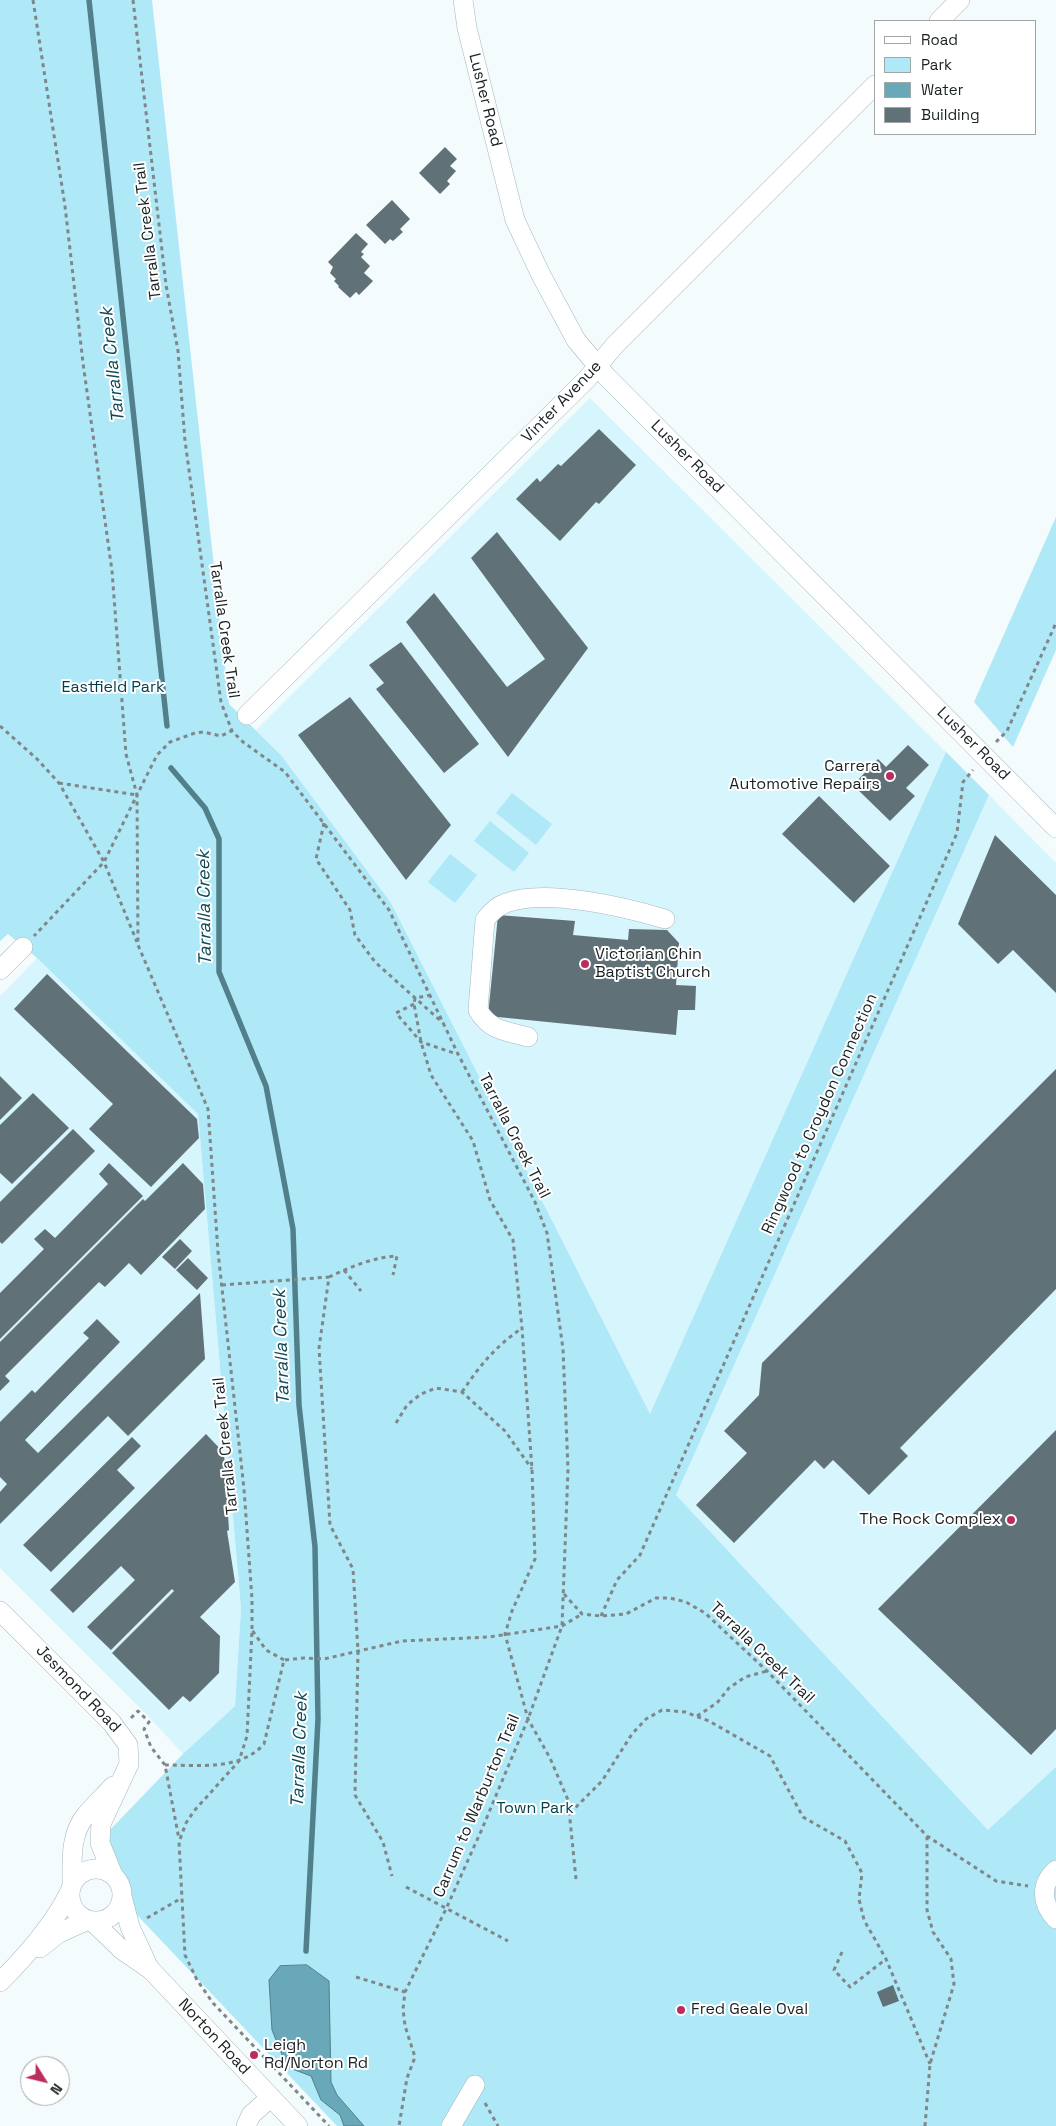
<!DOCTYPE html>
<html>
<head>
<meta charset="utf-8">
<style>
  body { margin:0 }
  #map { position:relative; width:1056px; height:2126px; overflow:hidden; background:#f3fbfd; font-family:"Space Grotesk",sans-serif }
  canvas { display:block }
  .legend { position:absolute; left:874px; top:20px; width:162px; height:115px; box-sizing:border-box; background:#fff; border:1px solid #a3a6a7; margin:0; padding:6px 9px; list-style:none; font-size:15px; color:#192123 }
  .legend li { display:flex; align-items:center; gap:10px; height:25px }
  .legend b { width:25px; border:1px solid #a3a6a7 }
  .north { position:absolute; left:20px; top:2056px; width:50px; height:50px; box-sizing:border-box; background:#fff; border:1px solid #a3a6a7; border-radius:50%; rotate:126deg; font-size:14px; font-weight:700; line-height:20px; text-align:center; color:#192123 }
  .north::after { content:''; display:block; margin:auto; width:18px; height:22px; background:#bb2d5e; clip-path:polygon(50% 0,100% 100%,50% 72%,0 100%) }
</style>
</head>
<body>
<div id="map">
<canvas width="1056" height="2126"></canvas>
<ul class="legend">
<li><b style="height:6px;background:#fff"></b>Road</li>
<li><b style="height:14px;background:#afe8f7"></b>Park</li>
<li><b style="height:14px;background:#69a8b8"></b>Water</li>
<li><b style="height:14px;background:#607277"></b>Building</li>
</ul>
<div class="north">N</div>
</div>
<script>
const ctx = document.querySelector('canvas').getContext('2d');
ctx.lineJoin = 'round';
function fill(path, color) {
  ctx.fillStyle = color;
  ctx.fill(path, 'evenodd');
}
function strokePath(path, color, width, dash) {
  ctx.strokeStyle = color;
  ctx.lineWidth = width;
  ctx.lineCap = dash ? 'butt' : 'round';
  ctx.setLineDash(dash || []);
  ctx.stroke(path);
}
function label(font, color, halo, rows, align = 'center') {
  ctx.font = font + ' "Space Grotesk",sans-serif';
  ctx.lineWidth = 4;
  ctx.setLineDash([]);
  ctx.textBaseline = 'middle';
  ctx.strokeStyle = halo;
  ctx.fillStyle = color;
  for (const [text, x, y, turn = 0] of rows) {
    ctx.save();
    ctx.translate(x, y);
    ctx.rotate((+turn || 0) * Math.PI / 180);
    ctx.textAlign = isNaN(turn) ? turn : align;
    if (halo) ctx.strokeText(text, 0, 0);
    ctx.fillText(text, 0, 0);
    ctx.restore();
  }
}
const built = new Path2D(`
  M590,398L946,752L650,1415L391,903L281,755L256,730Z
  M989,795L1056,863V1767L989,1831L676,1495Z
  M37,958L198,1114L241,1608L235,1706L183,1754L149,1717L0,1568V996Z`);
const green = new Path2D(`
  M0,0H152L229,704L281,755L391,903L650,1414L946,752L989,795L676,1495L988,1830L1056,1767V2126H337L136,1914L129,1882L114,1857L107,1833L183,1754L235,1706L241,1608L198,1114L37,958L8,934L0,941Z
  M1056,517V650L1013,747L974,702Z
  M512,793L552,824L536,845L496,813Z
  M490,821L529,853L514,872L474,841Z
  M450,854L477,875L455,903L428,882Z`);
const water = new Path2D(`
  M307,1965L329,1981L331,2082L337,2095L364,2126H344L340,2115L321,2100L311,2076L287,2067L272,2030L269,1980L280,1966Z`);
const stream = new Path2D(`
  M89,0L167,726
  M171,768L205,808L219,839V972L266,1086L293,1229L299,1405L315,1547L318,1719L306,1951`);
const building = new Path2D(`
  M445,147L457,159L450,166L456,171L447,181L450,184L440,194L419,173Z
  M392,200L410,219L400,229L403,232L393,241L390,239L385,244L366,225Z
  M356,233L368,244L361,252L364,254L361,257L370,266L364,273L373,281L359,295L356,292L350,298L338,287L339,286L334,281L336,279L330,273L333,267L328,262Z
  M599,429L636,465L599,504L596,502L560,541L516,499L537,478L540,482L558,464L561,466Z
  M497,532L588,648L508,757L406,622L434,593L507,687L545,659L471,558Z
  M401,642L479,744L444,773L376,689L384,683L369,665Z
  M350,697L451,825L406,880L298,735Z
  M908,745L929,765L906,788L915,796L890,821L853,785L878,759L886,767Z
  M819,796L890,866L854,903L782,834Z
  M995,835L1056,895V993L1013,950L998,964L958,924Z
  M498,915L575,921L573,935L628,940L629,929L667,930L679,943L676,985L696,986L695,1010H678L676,1035L488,1016Z
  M47,974L197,1119L199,1138L151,1187L89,1129L113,1104L14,1009Z
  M1056,1069V1289L900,1448L908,1456L869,1495L833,1460L824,1469L815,1460L734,1543L696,1505L747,1453L724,1431L759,1395L762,1363Z
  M0,1076L22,1098L0,1120Z
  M33,1093L69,1128L12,1184L0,1173V1125Z
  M73,1129L95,1151L2,1244L0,1242V1202Z
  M109,1163L143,1196L0,1339V1293L44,1249L34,1239L45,1229L55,1238L108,1184L99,1174Z
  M183,1163L203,1184L205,1209L141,1275L129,1263L105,1287L99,1282L5,1376L10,1381L0,1391V1342L143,1199L145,1201Z
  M180,1239L192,1251L175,1269L162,1257Z
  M188,1258L208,1278L197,1290L176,1270Z
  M200,1293L205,1359L128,1436L108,1416L0,1524V1492L7,1484L0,1477V1422L32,1390L35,1393L89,1338L83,1333L97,1319L120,1342L25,1440L38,1453Z
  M1056,1430V1729L1031,1755L878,1609Z
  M206,1434L224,1453L229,1530L227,1531L235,1582L200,1617L220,1636L219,1673L190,1702L183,1696L169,1710L112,1653L174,1591L172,1589L111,1650L87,1627L135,1580L121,1566L73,1613L50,1590Z
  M132,1437L141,1446L117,1470L135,1488L51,1572L23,1545Z
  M893,1985L899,2001L883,2007L877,1992Z`);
const path = new Path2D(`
  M33,0L65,206L83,363L112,571L126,754L137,795L104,862L34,936
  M133,0L166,285L178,351L185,441L221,702L232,731L243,742L285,772L389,910L458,1054L535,1202L547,1233L563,1349L568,1469L562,1626L528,1719L482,1829L446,1909L405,1992L403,2009L405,2026L415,2057L407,2078L399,2126
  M0,726L37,759L59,783L104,862L137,942
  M233,730L221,736L203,732L195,733L170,742L157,755L137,795L138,945L208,1109L218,1252L244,1489L252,1599V1630
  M996,742L1007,731L1056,623
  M59,783L137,795
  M324,823L316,859L350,910L355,935L375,962L443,1023
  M431,995L415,998L414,1004L421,1042L431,1075L473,1141L490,1200L513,1240L522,1328L532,1470L535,1559L512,1611L505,1634L528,1719L550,1758L568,1800L576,1879
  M414,1004L396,1013L421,1042L457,1054
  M344,1270L361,1291
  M329,1277C350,1267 374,1257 397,1256L393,1275
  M222,1285L329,1277L319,1348L330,1525L353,1569L358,1651L355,1795L383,1842L392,1876
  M462,1392C481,1364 494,1348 522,1328
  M396,1423L407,1405L421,1394L436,1388L462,1392L505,1431L532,1469
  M564,1594L582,1614L601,1616L626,1614L656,1598H670L686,1602L705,1613L767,1671L927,1836L996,1881L1028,1886
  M601,1616L617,1580L640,1555L957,833L963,782L973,770
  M284,1660L266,1650L252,1630L247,1736L239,1761L194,1811L186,1823L179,1842L185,1955L197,1980L213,2003L329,2126
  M697,1716L717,1703L729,1688L745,1677L767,1671
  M131,1718L138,1711L149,1722L144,1729L151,1747L165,1765L179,1839
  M165,1765C198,1765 240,1771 264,1744L284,1660L304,1658L324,1659L402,1641L489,1637L562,1626L582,1614
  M570,1813L602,1781L632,1734L646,1719L662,1710L685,1712L709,1721L770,1756L803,1817L845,1841L862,1873L859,1899L864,1920L886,1959L930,2064
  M406,1887L508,1941
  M147,1918L180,1899
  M842,1952L834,1970L850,1987L886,1959
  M356,1977L405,1992
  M485,2103L498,2126
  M925,2126L930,2064L954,1984L951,1959L933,1932L927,1910V1837`);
const minor = new Path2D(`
  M463,0L467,28L515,220L541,275L576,340L606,376L1056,828
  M939,21L960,0
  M247,715L587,379L614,346L875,85
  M0,970L23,947
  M528,1037C506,1031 490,1031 478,1010L485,920C491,912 497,906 506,903C545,888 625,907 665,919
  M0,1611L112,1723L128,1745L129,1764L101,1824L100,1843L113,1875
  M70 1895a26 26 0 1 1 52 0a26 26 0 1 1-52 0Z
  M1056,1870C1040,1885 1041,1903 1056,1919
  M72,1883C72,1860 70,1834 86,1815C94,1805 104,1796 113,1786
  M122,1896L130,1927L149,1968
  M92,1921L122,1950L151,1970L298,2126
  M40,1948L59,1933L88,1920
  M0,1982C26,1956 54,1925 70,1891
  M246,2126L251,2115L271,2097
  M451,2126L475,2085`);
const markers = [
  [890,776,5,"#bb2d5e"],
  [585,964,5,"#bb2d5e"],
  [1011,1520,5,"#bb2d5e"],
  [681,2010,5,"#bb2d5e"],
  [254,2055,5,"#bb2d5e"]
];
const streetNames = [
  ["Lusher Road",485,100,76],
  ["Tarralla Creek Trail",148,231,-97],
  ["Vinter Avenue",562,402,-46],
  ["Lusher Road",687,457,45],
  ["Tarralla Creek Trail",224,630,82],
  ["Lusher Road",973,744,45],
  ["Ringwood to Croydon Connection",820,1114,-66],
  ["Tarralla Creek Trail",514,1136,63],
  ["Tarralla Creek Trail",226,1446,-96],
  ["Tarralla Creek Trail",762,1653,44],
  ["Jesmond Road",78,1689,46],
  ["Carrum to Warburton Trail",477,1806,-67],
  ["Norton Road",214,2037,47]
];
const parkNames = [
  ["Eastfield Park",113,688],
  ["Town Park",535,1809]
];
const poiNames = [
  ["Carrera",880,767,"right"],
  ["Automotive Repairs",880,785,"right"],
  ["Victorian Chin",595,955],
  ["Baptist Church",595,973],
  ["The Rock Complex",1001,1520,"right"],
  ["Fred Geale Oval",691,2010],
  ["Leigh",264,2046],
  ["Rd/Norton Rd",264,2064]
];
const waterNames = [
  ["Tarralla Creek",113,365,-96],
  ["Tarralla Creek",205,908,-91],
  ["Tarralla Creek",282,1347,-92],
  ["Tarralla Creek",300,1750,-88]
];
fill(built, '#d6f5fd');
fill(green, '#afe8f7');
fill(water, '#69a8b8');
strokePath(water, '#51808b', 1);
strokePath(stream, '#51808b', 5.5);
fill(building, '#607277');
strokePath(minor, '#a3b7bd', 20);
strokePath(path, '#7f8789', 3, [4, 4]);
strokePath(minor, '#fff', 19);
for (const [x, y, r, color] of markers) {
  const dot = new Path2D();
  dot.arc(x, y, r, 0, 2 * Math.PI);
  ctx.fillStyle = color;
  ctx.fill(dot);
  strokePath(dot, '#fff', 2);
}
label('16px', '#192123', '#fff', streetNames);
label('16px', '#03404c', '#fff', parkNames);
label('16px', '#192123', '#fff', poiNames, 'left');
label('italic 18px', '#104854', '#fff', waterNames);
</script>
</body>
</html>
